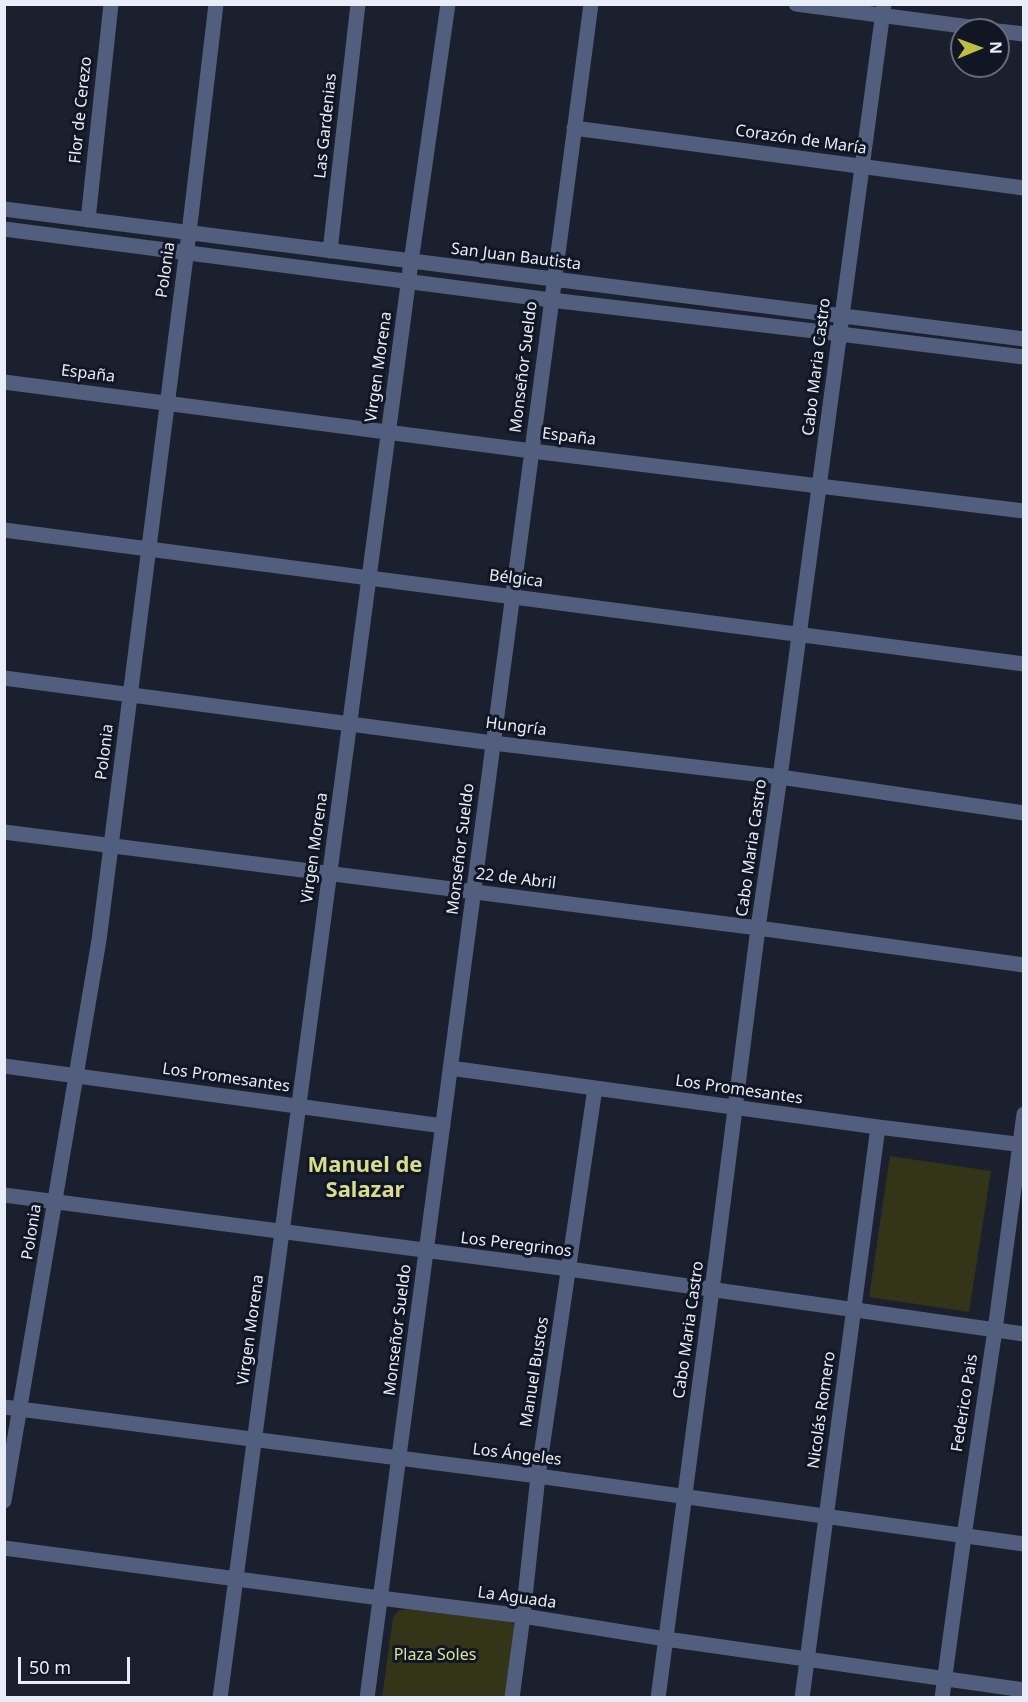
<!DOCTYPE html>
<html>
<head>
<meta charset="utf-8">
<style>
  body { margin:0 }
  #map { position:relative; width:1028px; height:1702px; overflow:hidden; background:#1a202e; font-family:"Noto Sans",sans-serif }
  canvas { display:block }
  .frame { position:absolute; inset:0; border:6px solid #e9edf7; pointer-events:none }
  .north { position:absolute; left:950px; top:18px; width:60px; height:60px; box-sizing:border-box; background:#111624; border:2px solid #676c78; border-radius:50%; rotate:89deg; font-size:16px; font-weight:700; line-height:24px; text-align:center; color:#e9edf7 }
  .north::after { content:''; display:block; margin:auto; width:21px; height:27px; background:#bebf42; clip-path:polygon(50% 0,100% 100%,50% 72%,0 100%) }
  .scale { position:absolute; left:18px; top:1657px; width:112px; height:27px; box-sizing:border-box; border:3px solid #e9edf7; border-top:0; padding-left:8px; font-size:18px; line-height:21px; white-space:nowrap; color:#e9edf7; -webkit-text-stroke:4px #111624; paint-order:stroke }
</style>
</head>
<body>
<div id="map">
<canvas width="1028" height="1702"></canvas>
<div class="frame"></div>
<div class="north">N</div>
<div class="scale">50 m</div>
</div>
<script>
const ctx = document.querySelector('canvas').getContext('2d');
ctx.lineJoin = 'round';
function fill(path, color) {
  ctx.fillStyle = color;
  ctx.fill(path, 'evenodd');
}
function strokePath(path, color, width, dash) {
  ctx.strokeStyle = color;
  ctx.lineWidth = width;
  ctx.lineCap = dash ? 'butt' : 'round';
  ctx.setLineDash(dash || []);
  ctx.stroke(path);
}
function label(font, color, halo, rows, align = 'center') {
  ctx.font = font + ' "Noto Sans",sans-serif';
  ctx.lineWidth = 6;
  ctx.setLineDash([]);
  ctx.textBaseline = 'middle';
  ctx.strokeStyle = halo;
  ctx.fillStyle = color;
  for (const [text, x, y, turn = 0] of rows) {
    ctx.save();
    ctx.translate(x, y);
    ctx.rotate((+turn || 0) * Math.PI / 180);
    ctx.textAlign = isNaN(turn) ? turn : align;
    if (halo) ctx.strokeText(text, 0, 0);
    ctx.fillText(text, 0, 0);
    ctx.restore();
  }
}
const green = new Path2D(`
  M890,1156L991,1171L969,1312L869,1297Z
  M405,1609L509,1621L515,1625L509,1697L382,1698L393,1618L398,1611Z`);
const minor = new Path2D(`
  M796,4L993,30
  M998,31L1024,34
  M574,128L1024,188
  M4,209L1024,339
  M88,220L111,4
  M4,229L551,300L840,334L1024,357
  M330,251L358,4
  M4,382L532,451L1024,511
  M4,530L1024,664
  M4,678L493,743L780,777L1024,813
  M4,832L758,928L1024,965
  M4,1066L443,1126
  M450,1068L878,1127L1024,1145
  M4,1195L569,1269L1024,1334
  M4,1407L538,1476L1024,1544
  M4,1501L99,940L189,233L216,4
  M4,1548L380,1598L523,1616L666,1639L1024,1690
  M220,1698L411,262L448,4
  M367,1698L591,4
  M512,1698L523,1616L538,1476L595,1088
  M658,1698L712,1290L758,928L780,777L884,4
  M802,1698L878,1127
  M942,1698L964,1536L995,1330L1024,1114`);
const streetNames = [
  ["Flor de Cerezo",81,110,-84],
  ["Las Gardenias",326,126,-84],
  ["Corazón de María",801,140,8],
  ["San Juan Bautista",516,257,7],
  ["Polonia",166,270,-82],
  ["Virgen Morena",379,367,-82],
  ["Monseñor Sueldo",524,367,-83],
  ["Cabo Maria Castro",817,367,-83],
  ["España",88,374,7],
  ["España",569,437,7],
  ["Bélgica",516,579,7],
  ["Hungría",516,727,7],
  ["Polonia",105,752,-83],
  ["Virgen Morena",315,848,-82],
  ["Cabo Maria Castro",752,848,-82],
  ["Monseñor Sueldo",461,849,-83],
  ["22 de Abril",516,879,7],
  ["Los Promesantes",226,1078,8],
  ["Los Promesantes",739,1090,8],
  ["Polonia",32,1232,-81],
  ["Los Peregrinos",516,1245,7],
  ["Virgen Morena",251,1330,-82],
  ["Monseñor Sueldo",398,1330,-83],
  ["Cabo Maria Castro",689,1330,-82],
  ["Manuel Bustos",535,1372,-81],
  ["Federico Pais",965,1403,-81],
  ["Nicolás Romero",822,1410,-82],
  ["Los Ángeles",517,1455,7],
  ["La Aguada",517,1598,8]
];
const parkNames = [
  ["Plaza Soles",435,1655]
];
const districtNames = [
  ["Manuel de",365,1166],
  ["Salazar",365,1191]
];
fill(green, '#333418');
strokePath(minor, '#525e7e', 15);
label('16px', '#e9edf7', '#111624', streetNames);
label('16px', '#dde099', '#111624', parkNames);
label('bold 22px', '#d9db8d', '#111624', districtNames);
</script>
</body>
</html>
